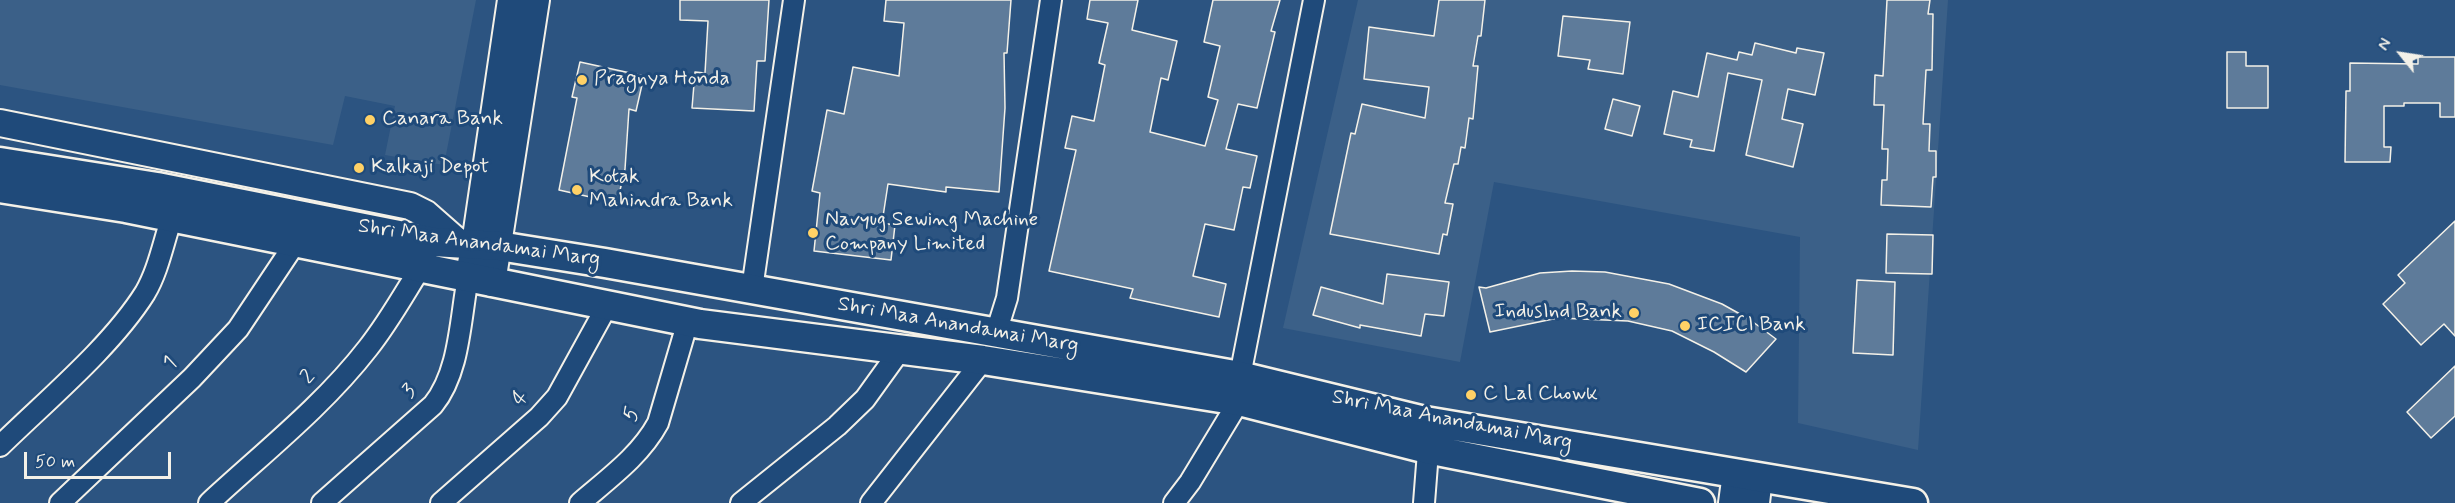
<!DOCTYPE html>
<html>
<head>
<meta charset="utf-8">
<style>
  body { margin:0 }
  #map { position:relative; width:2455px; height:503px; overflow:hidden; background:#2c5481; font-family:Mynerve,sans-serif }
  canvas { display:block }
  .north { position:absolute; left:2371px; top:24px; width:60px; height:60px; -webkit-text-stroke:4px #1f4a7a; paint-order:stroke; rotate:300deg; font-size:16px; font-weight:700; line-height:24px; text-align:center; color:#f4f1e8 }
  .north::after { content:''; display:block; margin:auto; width:21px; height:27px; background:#f4f1e8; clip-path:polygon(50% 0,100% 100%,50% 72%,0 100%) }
  .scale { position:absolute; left:24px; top:452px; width:147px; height:27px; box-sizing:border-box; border:3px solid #f4f1e8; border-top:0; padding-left:8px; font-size:18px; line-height:21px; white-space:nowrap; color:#f4f1e8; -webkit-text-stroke:4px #1f4a7a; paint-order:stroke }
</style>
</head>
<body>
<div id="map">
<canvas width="2455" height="503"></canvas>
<div class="north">N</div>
<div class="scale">50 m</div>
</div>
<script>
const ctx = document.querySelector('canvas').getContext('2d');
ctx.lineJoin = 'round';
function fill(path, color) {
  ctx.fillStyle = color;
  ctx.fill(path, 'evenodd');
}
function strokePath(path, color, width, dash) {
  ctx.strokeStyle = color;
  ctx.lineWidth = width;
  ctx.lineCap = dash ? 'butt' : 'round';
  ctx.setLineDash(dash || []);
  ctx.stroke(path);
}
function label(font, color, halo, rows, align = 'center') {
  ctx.font = font + ' Mynerve,sans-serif';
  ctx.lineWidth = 6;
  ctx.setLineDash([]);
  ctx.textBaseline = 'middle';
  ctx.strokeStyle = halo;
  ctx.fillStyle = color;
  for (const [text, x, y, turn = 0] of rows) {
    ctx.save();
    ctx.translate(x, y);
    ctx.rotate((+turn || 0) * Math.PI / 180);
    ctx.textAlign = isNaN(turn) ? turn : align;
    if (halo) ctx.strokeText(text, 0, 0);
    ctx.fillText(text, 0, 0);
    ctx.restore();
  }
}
const built = new Path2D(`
  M0,0H476L444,165L385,155L395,106L345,96L333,145L0,85Z
  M1358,0H1948L1918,450L1798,423L1800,237L1494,182L1460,362L1283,328Z`);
const building = new Path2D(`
  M680,0H769L765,61H757L754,111L692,108L695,72L705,73L708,21L680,20Z
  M886,0H1011L1007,53H1004L1005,108L999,192L946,187V192L888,184L882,223L895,225L891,260L814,251L820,193L812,191L827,110L844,114L853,67L899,76L904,23L884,21Z
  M1090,0H1138L1132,30L1177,41L1168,80L1161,78L1150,132L1205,146L1218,100L1208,97L1220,46L1204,42L1213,0H1280L1271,31L1275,32L1257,108L1238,104L1226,149L1257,156L1250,188L1243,187L1234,230L1205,224L1193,276L1226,284L1219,317L1130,298L1133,289L1049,271L1076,150L1065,148L1072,116L1094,121L1105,65L1099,63L1108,23L1087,19Z
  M1439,0H1485L1481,36H1478L1473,66H1478L1473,119L1469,118L1465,148L1461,147L1458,164H1454L1445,203L1453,204L1447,235L1443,234L1439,254L1330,234L1351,133L1355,134L1362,104L1425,118L1429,87L1364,79L1369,27L1434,36Z
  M1887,0H1930L1928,14H1933L1932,70H1926L1923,124H1930L1929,151H1936V177H1933L1931,207L1881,205L1882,180H1887L1888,149H1882L1884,105H1874L1875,75L1883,76Z
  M1563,16L1630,22L1623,74L1588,69L1590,60L1558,56Z
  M1755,43L1796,53L1797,48L1824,53L1815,95L1788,89L1782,119L1803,124L1793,167L1746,155L1762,80L1728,73L1714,151L1690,147L1692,140L1664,134L1673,91L1698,97L1707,53L1737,60L1739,52L1752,55Z
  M2227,52H2246V66H2268V108H2227Z
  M2418,57H2455V117H2440V103H2404V106H2384V147H2391L2390,162H2345L2346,91H2350V63L2418,64Z
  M580,62L644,76L636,111L629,109L625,169L617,203L559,190L577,98L572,97Z
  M1613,99L1640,106L1632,136L1605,129Z
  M2455,221V336L2444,324L2421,345L2383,304L2405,283L2398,275Z
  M1887,234L1933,235L1932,274L1886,273Z
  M1572,271L1605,272L1669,284L1722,304L1749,319L1776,339L1746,372L1714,352L1672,331L1628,321L1558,318L1490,332L1479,287L1486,288L1540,273Z
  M1387,274L1449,282L1444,316L1425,314L1421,336L1360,325V328L1313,315L1321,287L1383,304Z
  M1857,280L1895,282L1893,355L1853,353Z
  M2455,366V416L2431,438L2407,412Z`);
const minor = new Path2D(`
  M752,289L794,0
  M996,333L1007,298L1051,0
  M1240,376L1314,0
  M0,446C47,400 111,347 145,293C158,271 163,244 171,220
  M60,503L192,378L238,329L296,242
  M209,503C263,453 323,406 368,348C388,323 404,294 421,267
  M322,503L433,405C460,372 460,319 468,278
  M441,503L539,417L557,397L607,306
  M580,503C609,478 640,456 658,423L688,321
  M741,503L837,426L865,399L901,349
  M871,503L983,360
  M1174,503L1190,482L1239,401
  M1424,503L1429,439`);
const tertiary = new Path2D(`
  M0,123L410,206L426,214L459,243
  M468,278L475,244L511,0
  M492,283L536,0
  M1732,503L1736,473
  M1756,503L1759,477`);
const secondary = new Path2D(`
  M0,162L157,187L434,242L499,246L605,263L1240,376L1425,421L1913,503
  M0,188L126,208L700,324L983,360L1239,401L1427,449L1700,503`);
const markers = [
  [582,80,6,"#ffd166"],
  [370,120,6,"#ffd166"],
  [359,168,6,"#ffd166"],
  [577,190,6,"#ffd166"],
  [813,233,6,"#ffd166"],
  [1634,313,6,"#ffd166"],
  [1685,326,6,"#ffd166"],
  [1471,395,6,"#ffd166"]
];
const poiNames = [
  ["Pragnya Honda",594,80],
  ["Canara Bank",382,120],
  ["Kalkaji Depot",371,168],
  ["Kotak",589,178],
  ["Mahindra Bank",589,202],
  ["Navyug Sewing Machine",825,221],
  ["Company Limited",825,245],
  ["IndusInd Bank",1622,313,"right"],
  ["ICICI Bank",1697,326],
  ["C Lal Chowk",1483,395]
];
const streetNames = [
  ["Shri Maa Anandamai Marg",479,244,8],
  ["Shri Maa Anandamai Marg",958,326,10],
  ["1",171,364,-45],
  ["2",309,378,-46],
  ["3",410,392,-44],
  ["4",521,399,-45],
  ["5",633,415,-65],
  ["Shri Maa Anandamai Marg",1452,421,11]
];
fill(built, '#3b6088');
fill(building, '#5e7b9a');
strokePath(building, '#f4f1e8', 1.5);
strokePath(minor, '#f4f1e8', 24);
strokePath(tertiary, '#f4f1e8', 30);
strokePath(secondary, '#f4f1e8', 33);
strokePath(minor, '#1f4a7a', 20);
strokePath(tertiary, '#1f4a7a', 26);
strokePath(secondary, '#1f4a7a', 28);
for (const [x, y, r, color] of markers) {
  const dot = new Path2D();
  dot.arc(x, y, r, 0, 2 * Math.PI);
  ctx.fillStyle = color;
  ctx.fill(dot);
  strokePath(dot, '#1f4a7a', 2);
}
label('21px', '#f4f1e8', '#1f4a7a', poiNames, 'left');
label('21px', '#f4f1e8', '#1f4a7a', streetNames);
</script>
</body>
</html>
